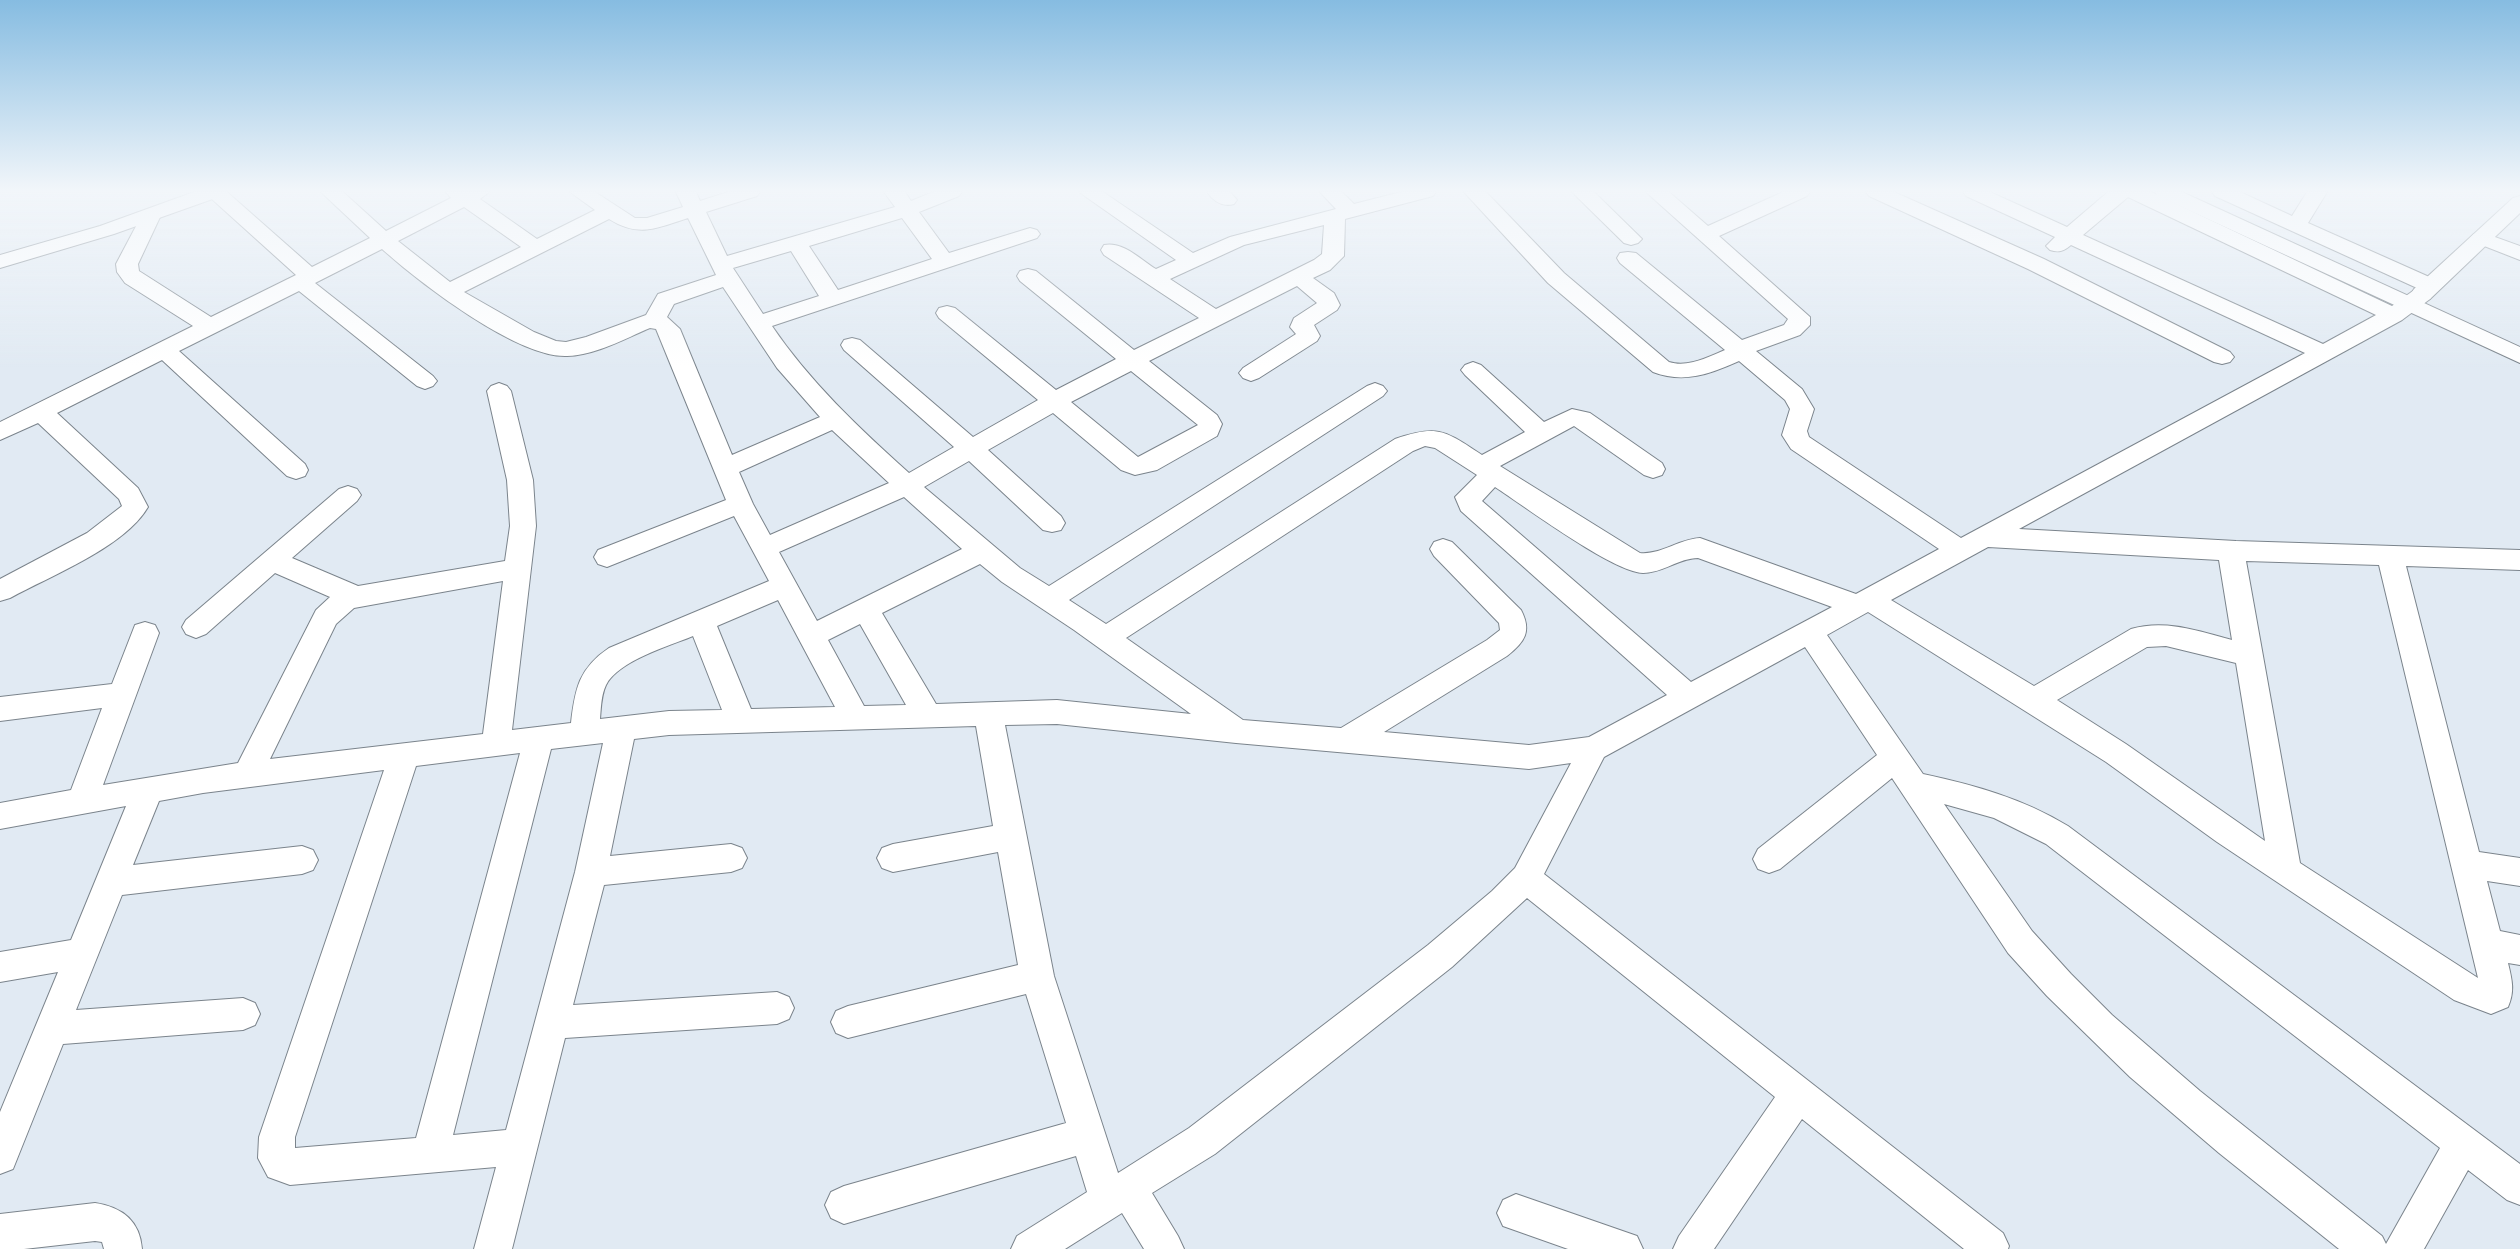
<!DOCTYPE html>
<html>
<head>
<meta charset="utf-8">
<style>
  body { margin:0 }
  canvas { display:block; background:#e1eaf3 }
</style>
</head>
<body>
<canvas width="2520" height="1249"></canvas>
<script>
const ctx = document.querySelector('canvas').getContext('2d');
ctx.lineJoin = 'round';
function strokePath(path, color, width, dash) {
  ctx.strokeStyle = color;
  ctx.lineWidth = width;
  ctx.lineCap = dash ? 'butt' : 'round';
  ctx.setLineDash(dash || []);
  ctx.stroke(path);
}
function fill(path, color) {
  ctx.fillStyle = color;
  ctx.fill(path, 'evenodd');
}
const minor = new Path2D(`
  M204,192H227L312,267L370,238L321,192H343L386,231L451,198L446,192H489L480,199L537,239L595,210L570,192H595L635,218H647L683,207L676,192H696L700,201L728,192H760L757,196L706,212L727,256L895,207L884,192H905L911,201L933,192H962L959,196L919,212L949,253L1030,228L1037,230L1040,234L1037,238L772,326C810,382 859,428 909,473L954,447L844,350L841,345L844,340L852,338L860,340L973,437L1038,400L939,318L936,313L939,308L947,306L955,308L1056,390L1116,359L1020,281L1017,276L1020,271L1028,269L1036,271L1134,350L1199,318L1104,255L1101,250L1104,245C1123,241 1141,260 1156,269L1176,260L1079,192H1103L1193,253L1230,237L1336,209L1320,192H1342L1354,204L1401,192H1436L1433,196L1345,219L1344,256L1330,270L1313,278L1334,293L1340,305L1337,310L1314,325L1320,336L1317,341L1259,378L1251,381L1243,378L1239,373L1243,368L1296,334L1290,327L1294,318L1317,303L1297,286L1149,361L1217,415L1222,424L1217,436L1157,470L1135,475L1121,470L1053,413L988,450L1061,516L1065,523L1061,530L1052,532L1043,530L969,461L924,487L1020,568L1049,586L1367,386L1375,383L1383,386L1387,391L1383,396L1069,600L1106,624L1395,439C1439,424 1445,431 1482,455L1525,432L1465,375L1461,370L1465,365L1473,362L1481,365L1544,422L1572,409L1590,413L1662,463L1665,469L1662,475L1653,478L1644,475L1574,426L1500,466L1640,553C1661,555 1679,539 1700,538L1856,594L1939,549L1791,449L1782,435L1790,409L1785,400L1739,361C1710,374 1684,384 1653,372L1548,283L1464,192H1486L1564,273L1669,362C1688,368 1708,357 1725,350L1620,263L1617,258L1620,253L1628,252L1636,253L1742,340L1784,325L1788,319L1646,192H1669L1708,226L1783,192H1810L1807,196L1719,236L1810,317V325L1800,335L1756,351L1802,389L1814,409L1807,431L1809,437L1961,538L2305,353L2071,245C2064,251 2059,253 2050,250L2046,246L2055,237L1966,196L1963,192H1990L2067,227L2108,192H2151L2392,306L2417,288L2215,196L2212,192H2240L2292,216L2307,192H2327L2308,223L2436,280L2439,285L2436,290L2431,291L2433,294L2430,299L2402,320L2019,529L2236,541L2520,550V570L2406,566L2479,852L2520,858V886L2487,881L2500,931L2520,935V965L2508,963C2512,980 2515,991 2508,1007L2491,1014L2454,1000L2217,842L2106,762L1868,612L1827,635L1923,774C1974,785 2022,798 2068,826L2520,1164V1205L2507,1200L2468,1170L2424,1249H2339L2219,1153L2130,1077L2047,996L2008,953L1892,778L1780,869L1769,873L1758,869L1753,859L1758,849L1877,755L1805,647L1604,757L1544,874L2003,1233L2009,1246L2008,1249H1964L1802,1119L1714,1249H1673L1679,1236L1775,1097L1527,898L1452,967L1215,1154L1152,1193L1178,1236L1184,1249H1144L1122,1213L1065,1249H1011L1017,1236L1087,1192L1076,1156L844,1224L831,1218L825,1205L831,1192L844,1186L1066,1123L1026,994L848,1038L836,1033L831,1022L836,1011L848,1006L1018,965L998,852L893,872L882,868L877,858L882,848L893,844L993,826L976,726L669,735L634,739L610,856L731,844L742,848L747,858L742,868L731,872L604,885L573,1005L777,992L789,997L794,1008L789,1019L777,1024L565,1038L512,1249H474L496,1167L290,1185L268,1177L258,1158L259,1137L384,770L203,793L159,801L133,865L302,846L313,850L318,860L313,870L302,874L122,895L76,1010L243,998L255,1003L260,1014L255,1025L243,1030L63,1044L13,1169L0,1174V1112L58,972L0,982V952L71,940L126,806L0,829V803L71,790L102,708L0,721V697L112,684L135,625L145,622L155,625L159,633L103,785L238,763L316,610L330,597L275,573L206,634L196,638L186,634L182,627L186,620L339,489L348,486L357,489L361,495L357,501L292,558L358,586L505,561L510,526L507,480L487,391L491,386L499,383L507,386L511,391L533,480L536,526L512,730L571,723C575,689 579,668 609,648L769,581L734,516L607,567L598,564L594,557L598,550L726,500L656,329L650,328C624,339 596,355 567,356C517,358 419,282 382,249L315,283L433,376L437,381L433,386L425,389L417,386L299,291L179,351L305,464L308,470L305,476L296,479L287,476L162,360L57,413L138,488L148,507C125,547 50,576 10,598L0,601V579L87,533L122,506L119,499L38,423L0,440V422L193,326L125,283L117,272L116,264L144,211L151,209L158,211L161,215L138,264L139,271L211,317L296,275ZM2128,197L2376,315L2323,344L2083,235ZM464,207L521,247L450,282L398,241ZM688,218L716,275L658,294L646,315L586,337L566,342L556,341L534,332L464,292L609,219C639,238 657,228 688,218ZM902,218L932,259L838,290L809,246ZM1324,225L1322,254L1314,260L1216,309L1170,279L1244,245ZM791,251L819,296L763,314L733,268ZM723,287L777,368L820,417L732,455L680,329L667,317L674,304ZM1131,371L1198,425L1138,457L1071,402ZM832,430L889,483L770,535L753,504L739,472ZM1425,446L1435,448L1477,475L1455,497L1461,511L1667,695L1589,737L1529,745L1384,732L1507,656C1525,642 1532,631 1521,610L1452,542L1443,539L1434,542L1430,549L1434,556L1499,623L1500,630L1487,640L1341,728L1243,720L1126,638L1413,451ZM1495,487C1524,506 1613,572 1643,573C1663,573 1679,558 1698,558L1832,607L1691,682L1482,501ZM904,497L962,549L817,621L779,552ZM1988,547L2219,560L2232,640C2199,631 2165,619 2131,629L2034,686L1891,600ZM2246,561L2379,565L2478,978L2300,863ZM980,564L1002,582L1074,630L1191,714L1057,700L936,704L882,613ZM503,581L483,734L270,759L336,624L354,608ZM778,600L835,707L751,709L717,626ZM860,624L906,705L864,706L828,640ZM693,636L722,710L669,711L600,719C601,708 601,695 606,685C618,661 669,646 693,636ZM2166,646L2236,663L2265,841L2126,744L2057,700L2147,647ZM1057,724L1236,743L1529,769L1571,763L1515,868L1492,891L1428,945L1189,1128L1118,1173L1054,976L1005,725ZM603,743L575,872L506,1130L453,1135L551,749ZM520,753L416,1138L295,1148V1137L416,766ZM1944,804L1994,818L2046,844L2440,1148L2386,1244L2382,1236L2200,1091L2112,1015L2071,974L2032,931Z
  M1207,192H1230L1237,200L1234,204C1223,207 1214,202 1207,192Z
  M1572,192H1594L1638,235L1642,239L1638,243L1631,245L1624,243Z
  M1866,192H1894L2044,259L2230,352L2234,357L2230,362L2222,364L2214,362L2028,269L1869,196Z
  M2481,232L2520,246V260L2474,242L2470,238L2474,234Z
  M1516,1194L1637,1236L1643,1249H1568L1503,1226L1497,1213L1503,1200Z
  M95,1203C122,1207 140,1221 142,1249H104L102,1242L95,1241L24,1249H0V1214Z`);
const tertiary = new Path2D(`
  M194,192H224L221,196L114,234L0,268V255L100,226Z
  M2520,196V213L2430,299L2422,301L2414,299L2411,294L2414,289L2513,198Z`);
const trunk = new Path2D(`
  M2155,192H2182L2520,347V363L2158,196Z`);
strokePath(minor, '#7b848c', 2);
strokePath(tertiary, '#7b848c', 2);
strokePath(trunk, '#7b848c', 2);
fill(minor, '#fff');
fill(tertiary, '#fff');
fill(trunk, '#fff');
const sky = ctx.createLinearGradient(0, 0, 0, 367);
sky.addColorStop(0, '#86bce1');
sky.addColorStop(0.52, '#f2f6fa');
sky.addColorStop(1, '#f2f6fa00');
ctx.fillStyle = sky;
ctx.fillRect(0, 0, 2520, 367);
</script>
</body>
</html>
